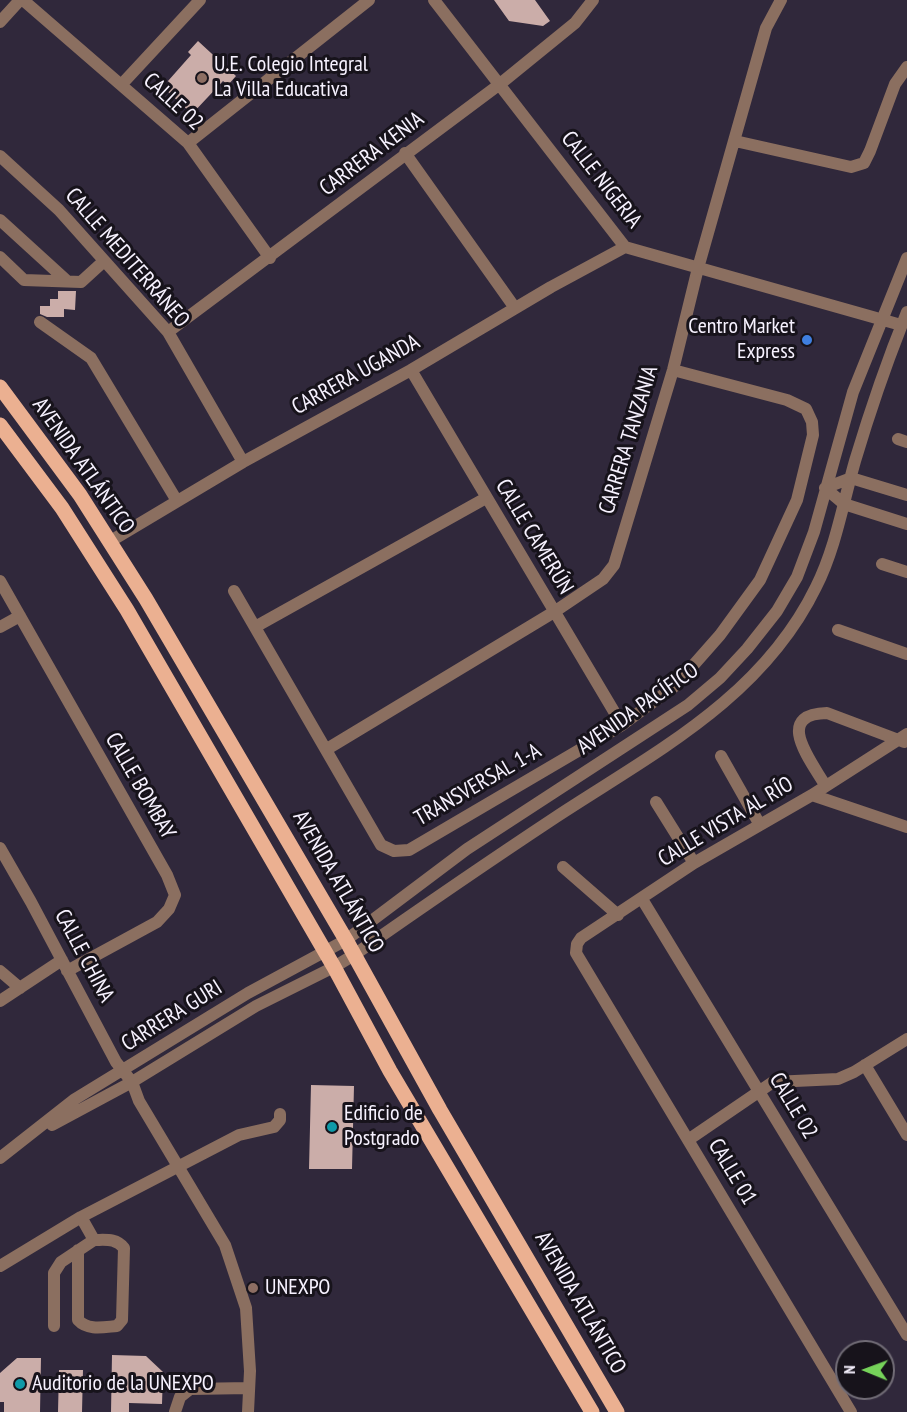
<!DOCTYPE html>
<html>
<head>
<meta charset="utf-8">
<style>
  body { margin:0 }
  #map { position:relative; width:907px; height:1412px; overflow:hidden; background:#30283b; font-family:"PT Sans Narrow",sans-serif }
  canvas { display:block }
  .north { position:absolute; left:835px; top:1340px; width:60px; height:60px; box-sizing:border-box; background:#17131b; border:2px solid #716c76; border-radius:50%; rotate:271deg; font-size:16px; font-weight:700; line-height:24px; text-align:center; color:#f7f2ff }
  .north::after { content:''; display:block; margin:auto; width:21px; height:27px; background:#76d25a; clip-path:polygon(50% 0,100% 100%,50% 72%,0 100%) }
</style>
</head>
<body>
<div id="map">
<canvas width="907" height="1412"></canvas>
<div class="north">N</div>
</div>
<script>
const ctx = document.querySelector('canvas').getContext('2d');
ctx.lineJoin = 'round';
function fill(path, color) {
  ctx.fillStyle = color;
  ctx.fill(path, 'evenodd');
}
function strokePath(path, color, width, dash) {
  ctx.strokeStyle = color;
  ctx.lineWidth = width;
  ctx.lineCap = dash ? 'butt' : 'round';
  ctx.setLineDash(dash || []);
  ctx.stroke(path);
}
function label(font, color, halo, rows, align = 'center') {
  ctx.font = font + ' "PT Sans Narrow",sans-serif';
  ctx.lineWidth = 6;
  ctx.setLineDash([]);
  ctx.textBaseline = 'middle';
  ctx.strokeStyle = halo;
  ctx.fillStyle = color;
  for (const [text, x, y, turn = 0] of rows) {
    ctx.save();
    ctx.translate(x, y);
    ctx.rotate((+turn || 0) * Math.PI / 180);
    ctx.textAlign = isNaN(turn) ? turn : align;
    if (halo) ctx.strokeText(text, 0, 0);
    ctx.fillText(text, 0, 0);
    ctx.restore();
  }
}
const building = new Path2D(`
  M494,0H535L550,21L543,26L509,21Z
  M198,41L236,76L228,85L223,81L192,114L166,90L171,85L168,81L191,55L188,52Z
  M58,291H76L75,310L64,309V317H47L40,314V306H50V299H58Z
  M311,1085L354,1086L352,1169H309Z
  M112,1355L146,1356L163,1372L162,1404L129,1403V1412H111Z
  M17,1358H41L40,1412H4V1402H0V1373Z
  M59,1370H83L82,1412H58Z`);
const minor = new Path2D(`
  M23,0L188,143L270,258
  M434,0L625,247L901,325
  M0,22L20,0
  M122,84L200,0
  M735,141L851,167L864,163L870,151L895,84L907,67
  M188,143L369,0
  M405,153L515,308
  M0,156L59,210L168,332L243,462
  M0,220L67,281
  M0,257L24,280L81,282L104,261
  M40,322L91,358L177,501
  M168,332L500,84L575,23L593,0
  M411,370L622,725
  M898,439L907,442
  M907,495L851,478L825,488L844,504L907,524
  M109,542L243,462L411,370L551,287L625,247
  M882,564L907,572
  M0,581L167,875L175,895L169,909L157,922L67,971
  M234,591L381,845L394,851L409,850L622,725L675,686L720,635L760,580L797,500L813,435L812,422L806,409L787,400L673,370
  M0,627L20,616
  M255,627L486,498
  M838,630L907,654
  M327,749L554,612L603,579L614,565L673,370L698,268L766,28L781,0
  M721,756L760,825
  M825,785C811,761 773,714 827,713L904,742
  M812,795L907,827
  M656,802L694,863
  M0,848L31,902L116,1062L132,1082L139,1101L225,1245L246,1308L250,1371L248,1412
  M563,867L618,915
  M642,899L907,1335
  M0,971L20,988
  M0,1001L62,960
  M865,1065L907,1135
  M52,1125L132,1082L256,1006L334,967L354,955C421,908 488,862 556,817C655,752 762,698 816,587C836,547 843,503 855,461C870,411 887,361 907,312
  M688,1140L773,1082L838,1079L854,1072L907,1039
  M0,1158L75,1099L248,993L346,940L467,849L688,705L720,678L747,649L777,611L797,577L814,532L853,392L907,258
  M78,1250V1320C88,1331 104,1327 117,1326L122,1320L124,1248C116,1238 106,1240 94,1240
  M0,1266L81,1217L239,1135L274,1127L280,1120V1114
  M54,1326V1273L61,1262L94,1240L81,1217
  M175,1412L180,1397L190,1389L249,1388
  M851,1412L576,953L577,944L581,938L694,863L812,795L907,734`);
const major = new Path2D(`
  M0,387L80,495L146,599L346,940L440,1110L617,1412
  M0,425L62,508L127,610L334,967L390,1071L592,1412`);
const markers = [
  [202,78,6,"#8d6e63"],
  [807,340,6,"#3f7fe0"],
  [332,1127,6,"#0f9aa8"],
  [253,1288,6,"#8d6e63"],
  [20,1384,6,"#0f9aa8"]
];
const poiNames = [
  ["U.E. Colegio Integral",214,65],
  ["La Villa Educativa",214,90],
  ["Centro Market",795,327,"right"],
  ["Express",795,352,"right"],
  ["Edificio de",344,1114],
  ["Postgrado",344,1139],
  ["UNEXPO",265,1288],
  ["Auditorio de la UNEXPO",32,1384]
];
const streetNames = [
  ["CALLE 02",173,102,43],
  ["CARRERA KENIA",372,154,-37],
  ["CALLE NIGERIA",601,180,52],
  ["CALLE MEDITERRÁNEO",127,258,49],
  ["CARRERA UGANDA",356,375,-29],
  ["CARRERA TANZANIA",629,440,-73],
  ["AVENIDA ATLÁNTICO",83,466,55],
  ["CALLE CAMERÚN",534,537,59],
  ["AVENIDA PACÍFICO",638,709,-35],
  ["TRANSVERSAL 1-A",478,785,-30],
  ["CALLE BOMBAY",140,786,60],
  ["CALLE VISTA AL RÍO",726,822,-31],
  ["AVENIDA ATLÁNTICO",338,882,60],
  ["CALLE CHINA",84,956,62],
  ["CARRERA GURI",172,1016,-32],
  ["CALLE 02",793,1106,59],
  ["CALLE 01",732,1172,59],
  ["AVENIDA ATLÁNTICO",580,1303,60]
];
fill(building, '#cbada9');
strokePath(minor, '#8b6f60', 12);
strokePath(major, '#ebb091', 15);
for (const [x, y, r, color] of markers) {
  const dot = new Path2D();
  dot.arc(x, y, r, 0, 2 * Math.PI);
  ctx.fillStyle = color;
  ctx.fill(dot);
  strokePath(dot, '#17131b', 2);
}
label('22px', '#f7f2ff', '#17131b', poiNames, 'left');
label('22px', '#f7f2ff', '#17131b', streetNames);
</script>
</body>
</html>
